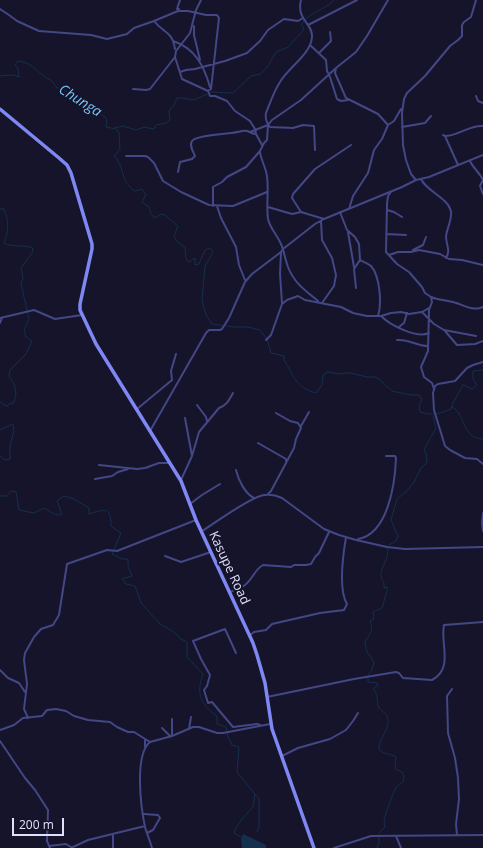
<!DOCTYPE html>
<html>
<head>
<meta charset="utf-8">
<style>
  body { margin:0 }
  #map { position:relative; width:483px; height:848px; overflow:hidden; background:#15142a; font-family:"Open Sans",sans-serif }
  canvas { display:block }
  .scale { position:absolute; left:12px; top:818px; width:52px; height:18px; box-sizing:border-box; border:2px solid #e0e0fc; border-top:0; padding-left:5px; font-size:12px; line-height:14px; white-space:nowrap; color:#e0e0fc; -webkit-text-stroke:3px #15142a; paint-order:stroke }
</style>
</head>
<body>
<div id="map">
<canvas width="483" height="848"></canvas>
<div class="scale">200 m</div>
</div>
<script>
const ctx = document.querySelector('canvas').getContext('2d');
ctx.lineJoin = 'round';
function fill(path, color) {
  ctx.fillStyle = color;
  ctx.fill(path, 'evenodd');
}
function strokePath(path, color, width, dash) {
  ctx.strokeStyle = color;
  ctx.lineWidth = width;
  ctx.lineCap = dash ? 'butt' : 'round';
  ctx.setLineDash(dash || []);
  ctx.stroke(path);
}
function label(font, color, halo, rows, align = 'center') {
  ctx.font = font + ' "Open Sans",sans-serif';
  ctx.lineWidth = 4;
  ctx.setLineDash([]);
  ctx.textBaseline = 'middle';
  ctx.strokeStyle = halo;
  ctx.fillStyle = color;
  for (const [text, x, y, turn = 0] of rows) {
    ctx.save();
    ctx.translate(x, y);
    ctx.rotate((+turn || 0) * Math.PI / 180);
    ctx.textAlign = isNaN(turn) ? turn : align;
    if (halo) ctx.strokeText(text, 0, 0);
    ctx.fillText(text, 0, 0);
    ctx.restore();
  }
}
const water = new Path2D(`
  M243,834L266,845V848H242L241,839Z`);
const stream = new Path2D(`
  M0,76L13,75L19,77L18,69L15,65L18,61C36,63 38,76 51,80L57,88C66,89 69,95 76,99C82,101 89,103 94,107C98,111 101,114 106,118L107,122L106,127L116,129L119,132L120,149L114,156C125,166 120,182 135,191L142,189L146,195L142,202L149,207L151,214L155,218L161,214L165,215L178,226L174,236L177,241L185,248L186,259L189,262L195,258V265L199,264L205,250L210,248L213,252L205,266L202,300L206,315L212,324L234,327H248L260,330L267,339L271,353L284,356V360C294,376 296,388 316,393L322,385L323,376L327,372L341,374L346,373H351L367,377H375L379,379L392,391L411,395H419L422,400L419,405L420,412C434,416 438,414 451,409L453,403L463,385L472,389L477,385L473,379V371L483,370
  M114,128L123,126L136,130L144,127L154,129L156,125L166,123L170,120L169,111L174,105L177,98H182L194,100L212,92L233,93L251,76L261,74L268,66L276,52L288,47L302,32L304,28L301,25C308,12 325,11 334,0
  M0,209H4C9,221 9,230 4,243C13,248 24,244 33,248L32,253L21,268L23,278L21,284L29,319L24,330L26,337L32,341L26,354L10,370L9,376L14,384L16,394L14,402L6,406L0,402
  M452,407C467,414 460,438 483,439
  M0,430L13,424L14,431L10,446V459L5,460L0,456
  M0,496H7L11,491L16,492L19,510L34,513L44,508L56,515L62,514L57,501L64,496L74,499L89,508V514C105,509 111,506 111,526L121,533L112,554L122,559H128V566L132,576L122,579L126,584L135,586L141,603L160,624L174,632L181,639L187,642V657L203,674C196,692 200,705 217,716V724L226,727L228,737L232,745L239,747L237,772L259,799V827L257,832
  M389,545L396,541L398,536L391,520L397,499L407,491L414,482L421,468L427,462L426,454L424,450L436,428L433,416
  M368,675L372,670L374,662L367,652L365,642C370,633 374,632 370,621L374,619L373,612L382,608L387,591V587L384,588V583C378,574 382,570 385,562C387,557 388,553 388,548
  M368,678V682L377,683L378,685L373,689C379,695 376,699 378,706C380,711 385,712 387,716C392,729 378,738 379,749C384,755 391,753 396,757L395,769L402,772L404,777L403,782C400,784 397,785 396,788C393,792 384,818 384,821C384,823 385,825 385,827L379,833
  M241,837L234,833L237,826L242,819L253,807L255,794
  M377,848L379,843V837`);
const street = new Path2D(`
  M201,0L196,10L190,33L176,51L175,57L182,79L208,91L210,96H215L227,101L235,111L250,121L255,129L256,134L262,145
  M301,0C296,20 313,23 312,37C311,54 288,68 280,82C274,91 270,103 266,113C265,118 266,122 270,127L293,128L303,125L314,126L315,150
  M0,9L9,15L17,21L39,31L91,35L107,39L127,34L134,28L154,21L178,11H188L206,15H217L219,18L211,89L208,91
  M179,9H177L180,0
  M154,21C164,34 172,30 175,49
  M308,25L357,0
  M194,26V35L200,60
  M173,41C195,48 204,66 210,87
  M310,45L326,60L327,71L330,77L337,99L341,101L348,100
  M319,53L331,41L330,32
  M336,68L335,73L346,98L378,114L388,125L394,121L401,109
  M180,72L186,70L195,69L225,61L247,53L260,41L268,30L284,19L298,21L303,18
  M133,89L146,90L150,89L175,57
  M476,96L478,101L483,103
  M402,127L425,123L431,116
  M250,132L268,125
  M443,135L445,136C458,136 469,125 483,126
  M445,136L458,165
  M260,152C261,160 266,168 267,176C269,190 266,205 268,219C270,228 277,235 281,244C284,251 285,259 288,267C294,283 306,291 318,301
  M126,156H145L148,157L154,163L163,181L181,192L209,205L233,206L267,192
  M470,161C473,168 480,173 483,180
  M178,172L180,162L192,159L195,156C193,151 189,146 192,141C196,135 224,134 231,133C237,133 242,130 247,131C250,132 253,134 256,134
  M421,179C426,191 449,198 451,212C452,219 447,229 446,236C446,245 451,250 446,258
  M416,180L411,174L406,160L403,145L402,113L404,99L407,93L425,76L450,46L458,40L462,36V25L464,22L471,17L476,0
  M483,180L480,186L483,194
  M391,192L388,196L387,204L386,252L397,264L409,272L422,287L425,293L431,297L432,302L429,310L428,351L421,367L424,377L432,383L434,389
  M213,206V187L222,182L227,177L246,167L260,151L264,143L267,140L268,125L272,120L301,100L336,68L356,52L367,36L388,0
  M217,206L221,218L236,247L239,265L245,280
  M268,207L292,214L301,212L324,219
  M349,209L353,196L368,173L374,150L382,139L388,125
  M387,210L394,212L402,217
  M301,212L292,198L293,194L315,169L351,145
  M340,212L347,230L355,237L359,244L360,260L354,269L356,288
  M321,221L322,240L332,258L336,275L334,286L322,303
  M348,232L354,267
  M387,234L406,235
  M413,250L423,245L426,237
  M281,252L280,274L282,303
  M389,255L398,252H411L419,250L440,254L449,259L462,260L483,265
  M360,260C363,262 368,263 371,266C380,276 382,304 378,316
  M431,297C438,300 446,300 453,302C462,304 473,312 483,307
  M422,312L434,324L444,330L476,336
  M381,316C390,325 417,339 429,333
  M0,318L34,310L55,319L82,315
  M0,323L2,318
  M399,327L404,323L407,313
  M445,331L457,345L475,344L483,341
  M266,340L271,335L282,304L287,300L298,296L305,300L341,307L353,313L367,316H381L391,313L401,312L409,314L422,312L429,308
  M397,340C410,339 416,346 428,346
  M483,362L473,365L467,368L455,381L438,384L435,386L433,393L434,410L445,446L450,450L465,458L477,459L483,464
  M197,405L206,417L207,421
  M137,409L172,380L171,371L176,354
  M301,426L309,412
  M150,431L206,333L209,330H220L222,329L229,318L245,282L252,274L281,252L283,249L315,224L324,219L402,187L416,180L429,177L483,155
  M258,443L286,459V461
  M192,456L199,432L219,408C227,405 229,400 233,393
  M99,465L137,469L145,468L159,463H169
  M236,470C238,479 245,494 254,498
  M95,479L112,476L118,472L128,469
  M181,480L192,456L185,418
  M268,494L271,491L294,448L296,439L301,428L298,423L290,421L276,413
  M190,504L202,495L220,484
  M483,513L482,523L483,531
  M202,531C215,523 250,497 264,495C271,494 276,495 282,498L324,529L339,535L356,540L387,547L405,549L483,547
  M358,539C388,534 395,484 396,458L395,456H386
  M165,556L181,562L211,552
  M230,592C235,590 241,588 245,585C253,579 254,570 263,565L291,567L294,565H306L311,564L315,557L319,553L329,532
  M250,635L254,632L266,630L272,624L320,613L344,610L347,604C338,589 343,555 346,537
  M236,653L225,629L193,641L201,659L210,675L207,686L204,690L208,703L212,702L233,727L257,724L260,725
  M0,670L8,678L19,683L25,692
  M452,689L447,696L448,733L455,758L458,778L459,799L456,824L457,835
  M267,697L354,679L396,672L399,673L403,678L432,680C454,668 440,644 444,625L483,622
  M28,718L24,709L27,684L24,660L25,653L34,637L41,629L53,625L59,615L67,564L107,550L117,551L196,520
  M172,719V736
  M162,728L170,736
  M189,729L191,717
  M0,730L14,725L23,718L42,716L47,710L56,709L66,711L74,716L88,720L110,722L117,727L128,732H134L150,742
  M145,739V747
  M0,741L25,778L35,790L48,810L47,841L50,848
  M282,756L298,748L330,739L346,730L353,721L358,713
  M144,814L158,815L160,818L153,830L147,833
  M396,836L401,848
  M49,846L66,844L71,847
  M71,848L88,840L145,826
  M113,848V835
  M152,848C150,841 147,834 145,827C141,808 134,755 150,742L172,736L193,727H199L217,733H223L270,724
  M334,848L371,836L483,835`);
const secondary = new Path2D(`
  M0,109L59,158L67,165L71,173L92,244V249L80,304V310L96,344L181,481L196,520L253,643L257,655L265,683L272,729L314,848`);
const streetNames = [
  ["Kasupe Road",229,568,65]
];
const waterNames = [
  ["Chunga",80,101,32]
];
fill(water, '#14304e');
strokePath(stream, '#14304e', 1);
strokePath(street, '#434785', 2);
strokePath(secondary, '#7f87f4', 3.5);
label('13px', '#e0e0fc', '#15142a', streetNames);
label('italic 14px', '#76c6f4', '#15142a', waterNames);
</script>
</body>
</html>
